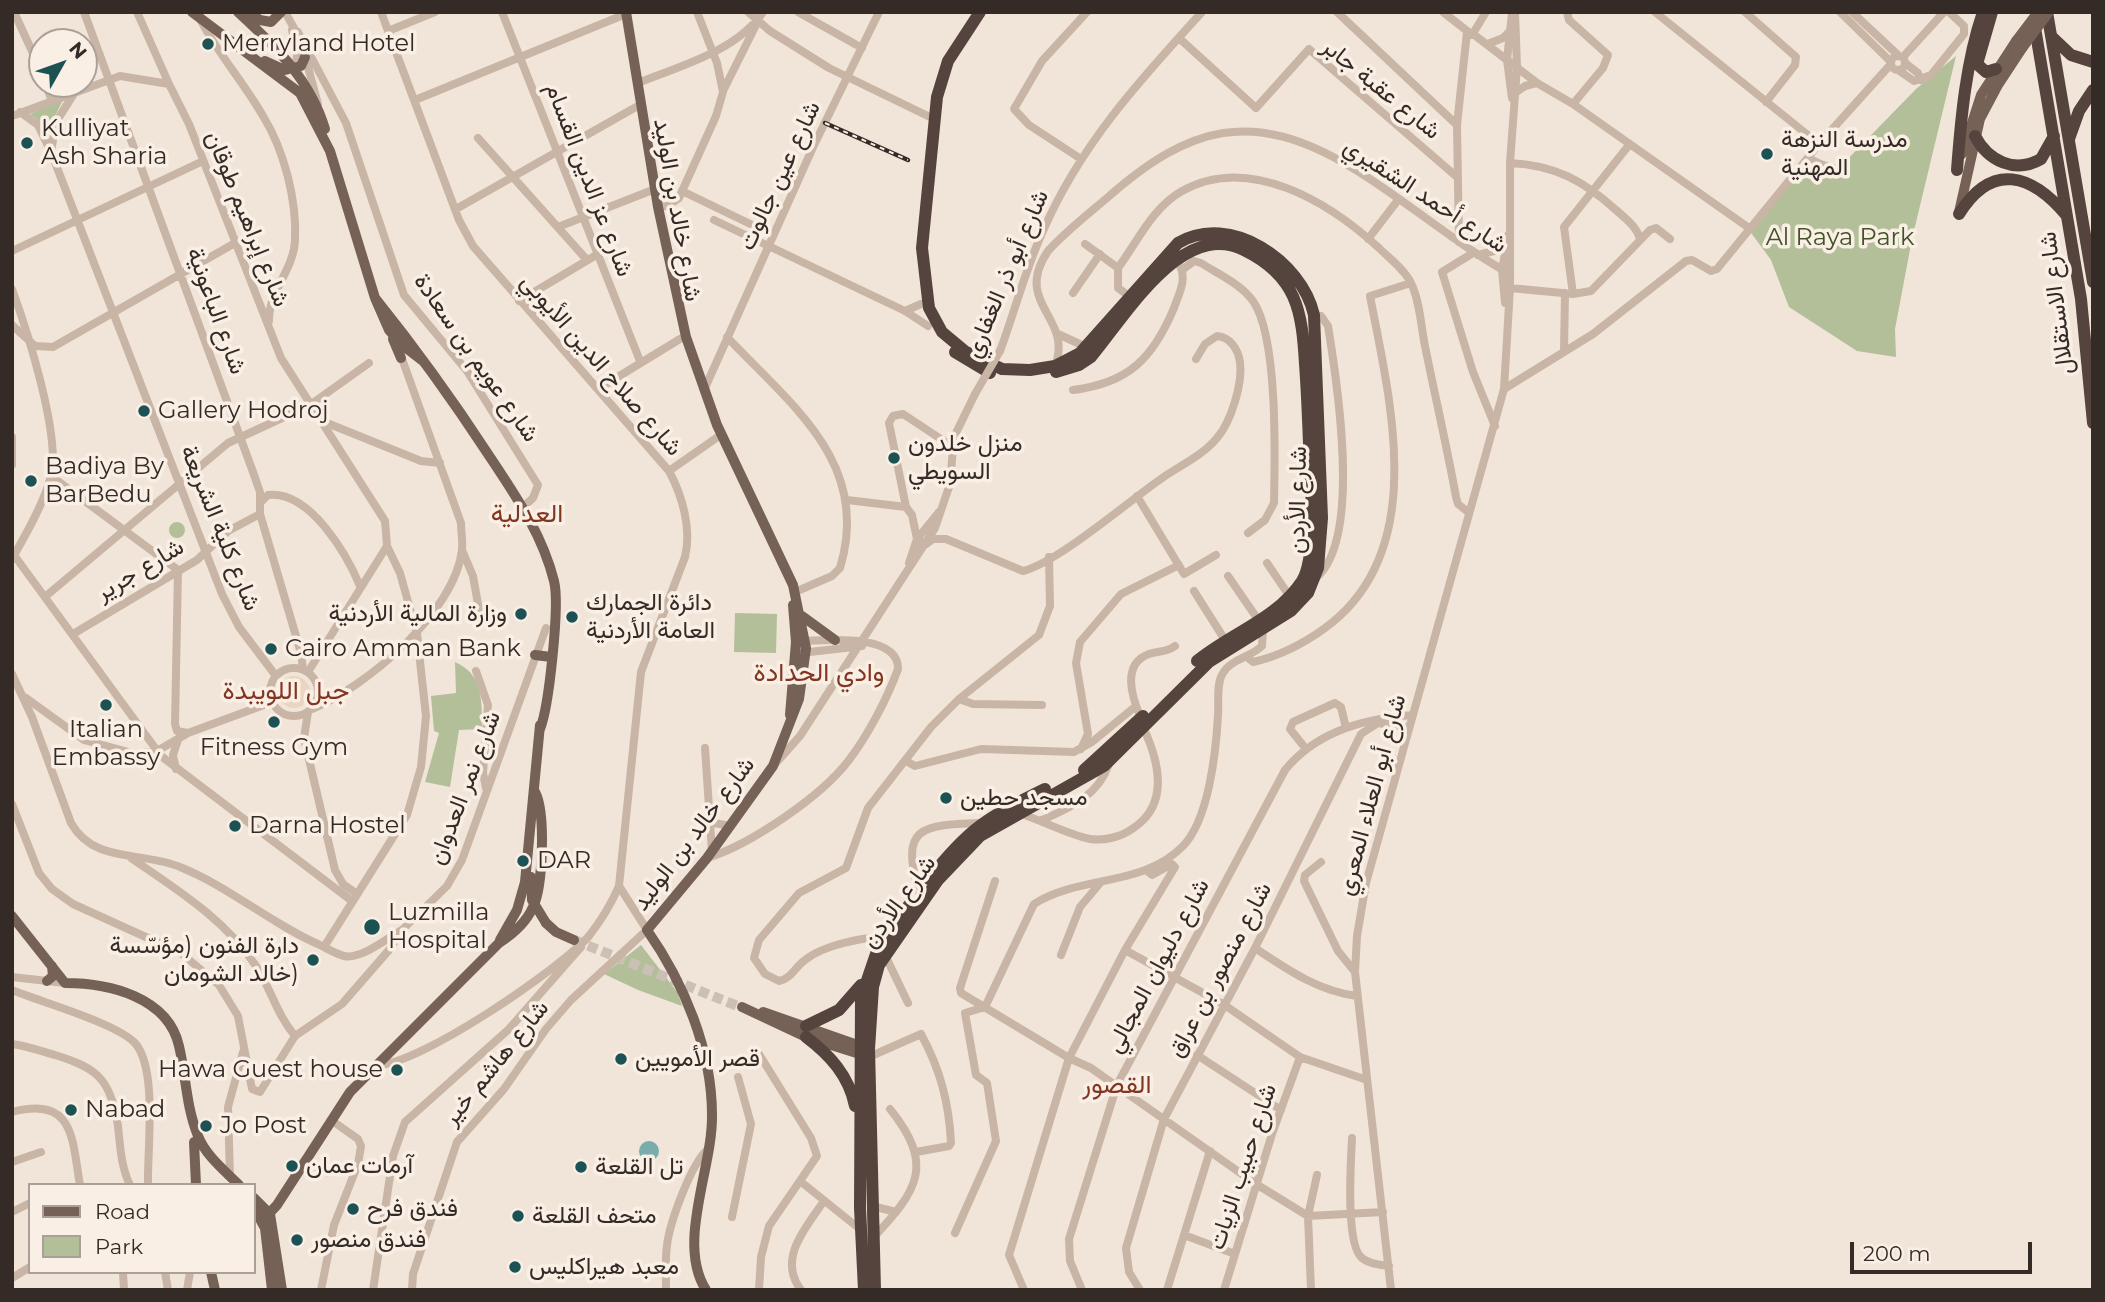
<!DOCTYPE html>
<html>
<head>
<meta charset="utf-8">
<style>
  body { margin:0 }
  #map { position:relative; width:2105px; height:1302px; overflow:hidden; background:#f1e5d9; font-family:Montserrat,sans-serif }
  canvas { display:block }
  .frame { position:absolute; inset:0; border:14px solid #342a26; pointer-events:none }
  .legend { position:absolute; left:28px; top:1183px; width:228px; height:91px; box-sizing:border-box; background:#f9efe5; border:2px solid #aaa099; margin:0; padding:9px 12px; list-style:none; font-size:21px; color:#342a26 }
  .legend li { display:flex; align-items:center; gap:14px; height:35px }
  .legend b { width:35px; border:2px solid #aaa099 }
  .north { position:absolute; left:28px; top:28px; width:70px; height:70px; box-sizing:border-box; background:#f9efe5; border:2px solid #aaa099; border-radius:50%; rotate:50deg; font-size:19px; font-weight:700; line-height:28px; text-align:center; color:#342a26 }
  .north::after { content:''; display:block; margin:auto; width:24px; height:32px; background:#1d5255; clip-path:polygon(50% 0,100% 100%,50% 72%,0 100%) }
  .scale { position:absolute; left:1850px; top:1242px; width:182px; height:32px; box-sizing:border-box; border:4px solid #342a26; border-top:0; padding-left:9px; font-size:21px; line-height:24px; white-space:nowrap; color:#342a26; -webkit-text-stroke:5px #f9efe5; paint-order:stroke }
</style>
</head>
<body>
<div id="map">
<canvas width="2105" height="1302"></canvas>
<div class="frame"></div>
<ul class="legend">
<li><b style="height:9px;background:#766157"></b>Road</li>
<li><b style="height:19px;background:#b3bf99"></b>Park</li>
</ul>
<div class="north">N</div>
<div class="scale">200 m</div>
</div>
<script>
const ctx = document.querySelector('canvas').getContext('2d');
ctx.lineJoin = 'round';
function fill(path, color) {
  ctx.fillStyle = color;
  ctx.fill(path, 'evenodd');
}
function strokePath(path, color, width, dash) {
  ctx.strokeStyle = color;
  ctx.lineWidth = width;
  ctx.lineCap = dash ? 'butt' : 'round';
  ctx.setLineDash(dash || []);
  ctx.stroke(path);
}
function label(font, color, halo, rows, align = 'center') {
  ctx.font = font + ' Montserrat,Vazirmatn,sans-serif';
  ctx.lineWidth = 7;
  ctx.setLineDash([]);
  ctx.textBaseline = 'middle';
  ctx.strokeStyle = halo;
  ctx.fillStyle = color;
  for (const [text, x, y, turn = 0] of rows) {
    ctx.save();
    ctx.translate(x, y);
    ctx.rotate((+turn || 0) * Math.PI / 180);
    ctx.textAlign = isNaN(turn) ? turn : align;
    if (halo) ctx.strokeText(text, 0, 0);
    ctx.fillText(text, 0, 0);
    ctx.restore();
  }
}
const green = new Path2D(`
  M1956,56L1912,239L1895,329L1896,357L1857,351L1789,307L1771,260L1749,230L1809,157L1841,166L1916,89Z
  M64,98L52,122L48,139L38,120L30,114Z
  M169 530a8 8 0 1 1 16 0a8 8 0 1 1-16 0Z
  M735,613L777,614L776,653L734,652Z
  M455,662C483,674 482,701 482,729L459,730L450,787L425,782L439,733L434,731L431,696L456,693Z
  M641,945L678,993L682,1006L638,990L604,974Z`);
const plaza = new Path2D(`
  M278 692a16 16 0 1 1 32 0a16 16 0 1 1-32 0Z`);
const water = new Path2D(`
  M639 1151a10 10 0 1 1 20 0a10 10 0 1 1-20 0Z`);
const majorTunnel = new Path2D(`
  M574,940L740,1007`);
const minor = new Path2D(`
  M14,12L42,73
  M84,12L253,472L260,492V514L301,653L303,669
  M137,12L169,84
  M285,12L299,37
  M502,12L640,361
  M748,12L770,31L829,68L930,117
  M798,12L862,48
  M1337,12L1457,125
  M1443,12L1471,34
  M1567,12L1569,20L1608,55L1603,68L1573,104
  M1655,12L1819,144
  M1745,12L1796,57L1795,65L1766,102
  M1840,12L1891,62
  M1852,12L1899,56
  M1512,13L1507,60L1512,98
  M201,21C219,55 244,83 263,116C284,150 297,200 295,240C294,270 268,292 269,321
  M292,30L297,55L295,72
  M388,31L435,12
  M298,32L346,123L404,295L467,371L538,485L533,498L523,507
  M1472,35L1486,12
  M1477,37L1537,83L1573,104L1749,228
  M1179,38L1256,108L1309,49L1457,177
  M1490,43L1503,38L1510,31
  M1891 63a7 7 0 1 1 14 0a7 7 0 1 1-14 0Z
  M305,56L318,104
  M1903,57L1944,12
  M1905,63L1918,73L1921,80
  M1898,70L1914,81L1931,75L1964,34V26L1949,12
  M638,83C680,66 737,51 763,12
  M46,84L51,99
  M723,91L755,27
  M75,92L56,122L51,152L222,594L239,627L276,676
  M1515,93L1525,86L1537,83
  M415,100L621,16
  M20,112L38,125L50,150
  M12,116L120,76L169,84L189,124L281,358L385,521L387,546L400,573L417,634L426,716L421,767L407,815L324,947
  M478,138L587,260
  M1808,158L1829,168
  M1081,159L1029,125L1014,109L1042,61L1087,12
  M1510,163C1555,165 1584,181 1616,210C1626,219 1637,227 1640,239
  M682,191L773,235
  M658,207L668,206L679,198L716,116L723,92L717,63L697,12
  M456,209L636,107
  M714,220L905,311L928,326
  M558,227L650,191
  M1368,239L1398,200
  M1459,242L1457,125L1467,32
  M1085,244L1118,268V288L1129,296
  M12,251L203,161
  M1473,253L1442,272L1473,372L1495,426
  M1478,255L1494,251L1507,236
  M1118,268C1138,241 1152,208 1182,191C1250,153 1330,203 1379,248C1389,258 1405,270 1411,283C1420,301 1421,327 1425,346C1435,396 1447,447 1456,497L1458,504L1468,512
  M1182,270L1194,261L1201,263C1218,274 1241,284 1253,301C1278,337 1275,456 1274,503L1265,520L1248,533
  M1510,288L1573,294L1591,291L1650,230L1656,228L1670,239
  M12,289C27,330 61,436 51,476C44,503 26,534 12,559
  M1073,293L1100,254
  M1573,294L1564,227L1629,145
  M519,301L598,254
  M1505,303L1502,270L1507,243
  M905,311L921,304
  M1314,315L1321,316L1328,326C1337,381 1362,537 1317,577
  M12,325L35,346L53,347L235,243
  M1058,334L1086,347
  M727,337C791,405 872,463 840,568L832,576L795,592
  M1000,351C1015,311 1025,270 1043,231C1080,145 1140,80 1202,12
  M1564,352L1565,293
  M1055,366C1074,317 1012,304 1048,251C1065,232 1087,215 1107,198C1190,125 1252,108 1351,167C1406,200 1454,243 1510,274
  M598,389L680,339
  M1504,389L1593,334L1686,261L1692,260L1711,271L1717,269L1819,144L1891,64
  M704,390L814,145L879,12
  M1073,390C1129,383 1153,358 1174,308C1179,293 1187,280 1180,266
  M322,421L421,461L440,463
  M12,437V465
  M669,471L722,434
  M51,476L178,570
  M1137,496L1184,574L1216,555
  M847,500L906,507
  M261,502L268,495C310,490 347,555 360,586
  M926,544L933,539H946L1023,571C1059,562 1131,499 1165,476C1183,464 1203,455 1217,438C1231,422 1243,383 1240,362C1238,349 1230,337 1217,336L1205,344L1196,359
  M926,544L917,539L912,515L906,507L889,423L893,416L903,414L953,447
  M462,550L473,576L481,621
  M14,555L161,756L352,901
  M909,563L917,539L939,512
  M1267,563L1290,597
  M178,570L175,724L177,731L188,733
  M1228,576L1259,621
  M1194,591L1225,640
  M46,596L228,443L310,405L369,363
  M73,634L197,560L228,531L260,514
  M801,653L862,646
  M1247,657L1253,662C1280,656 1303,644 1325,628C1430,552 1390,401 1370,296L1411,283
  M270 692a24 24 0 1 1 48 0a24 24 0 1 1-48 0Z
  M476,671L488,705L483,773L486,788
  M308,672L387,546
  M12,674L32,717L71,823C94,864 142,851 180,867C230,887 271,924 320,945C328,949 336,954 344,956C361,960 387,938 402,930
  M26,698L84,740L136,754L157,751L188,733L272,702
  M959,699L973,704L1042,705
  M312,709C366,687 455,612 462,550C463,541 461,532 461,523L401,356
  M308,712L304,738L335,870L343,884L357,894
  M1141,718C1132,698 1121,664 1149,654C1158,651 1168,652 1175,646
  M705,748L712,852
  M1081,749L1088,734L1076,663L1080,642L1121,594L1179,565
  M1306,749L1290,729L1293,722L1335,703L1341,707L1346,728
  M906,761L915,766L981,749L1074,752L1092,742L1136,706
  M775,764L800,736L935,528L950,484L954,437L975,394
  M176,769L173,755L178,740
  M12,804L39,873L52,889L73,904L181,953L219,985L238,1016L252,1089L260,1092L295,1036L342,1004L389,950L402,930L447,886L462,860L546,628
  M1018,813C1042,820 1066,834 1090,839C1104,841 1121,837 1132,829C1170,805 1159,761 1143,727
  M1042,820C1071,807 1098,796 1109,764
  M708,822L731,826
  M131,858C176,889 225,919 256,966C271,989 277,1015 295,1036
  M707,858C750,845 822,796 849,760C868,735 887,699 898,669C899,633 826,640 802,641
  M1321,862L1305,875L1304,881L1338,951L1355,972
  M995,881L960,988L961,993L1069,1058L1091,1068L1256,1184L1308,1216L1383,1212
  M919,892C900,827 920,825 980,823
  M885,938C864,936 822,946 805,960C795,967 792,978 779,981L765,974L754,958L759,940L799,893L846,868L868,808L931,727L959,699L1039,635L1050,606L1049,557
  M1255,948C1288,970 1318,991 1357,996
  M1125,950L1223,1004L1300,1057L1367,1080
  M885,955L908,1003
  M1061,955L1080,907L1101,882
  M12,977L65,983
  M12,990C41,1002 116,1023 135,1043C158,1069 147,1150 148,1185
  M12,1044C27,1046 41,1051 55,1055C98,1068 111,1080 118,1126C120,1145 121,1167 130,1185
  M1197,1055L1281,1110
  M869,1057L921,1034C940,1069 949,1102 951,1143L949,1146L916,1152
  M377,1065C418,1066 560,969 589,936C600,922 612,902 619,886L641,672L685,557C692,529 682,495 669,471L473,246L459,220L381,12
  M12,1112C76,1095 72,1142 80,1185
  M1352,1138C1351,1160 1345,1245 1362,1258C1369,1264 1380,1265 1389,1266
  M304,1161L328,1173
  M12,1162L41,1152
  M230,1177L228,1107L243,1052
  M800,1181L861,1230
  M872,1206L896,1212
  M12,1212L30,1203
  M732,1217L751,1124L738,1077
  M955,1233L996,1141L987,1083L976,1075L965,1013L985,1007L1034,904C1079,875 1142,887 1182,847C1209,821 1216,751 1218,715C1219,703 1216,683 1223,673C1231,659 1251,657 1262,646L1263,630
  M1184,1235L1235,1254
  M873,1238C918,1190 935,1165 890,1109
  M123,1272L124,1290
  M165,1272L168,1290
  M12,1278L30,1267
  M187,1290L190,1272
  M321,1290L334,1225L358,1164L361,1146L358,1139L331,1120
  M373,1290L393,1156L405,1122L509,1029L581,947
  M412,1290L413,1274L457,1142L504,1089L546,1029L571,1000L647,930L619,886
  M666,1290C666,1275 665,1260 667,1245C670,1222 691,1163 709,1148
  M759,1290L761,1257L769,1226L817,1156L811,1138L759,1054
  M801,1290C777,1259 806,1227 824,1201
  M1024,1290L1009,1255L1069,1058L1125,950L1175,867L1172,864L1152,875L1147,871
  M1082,1290L1070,1261L1069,1239L1117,1085L1285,770C1316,732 1366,718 1413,715
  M1140,1290L1129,1272L1126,1248L1164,1119L1255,948L1361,734L1378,723L1409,728
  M1167,1290L1210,1151
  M1224,1290L1272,1134L1300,1057
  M1311,1290L1308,1216L1317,1175
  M1391,1290L1355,972L1357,936L1366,883L1504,389L1510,288V163L1517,67L1515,12`);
const major = new Path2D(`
  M192,12L300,93L330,151L375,298L389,330L401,344L423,361
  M238,12C276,47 310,79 325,129
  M248,12L260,20L271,22L281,12
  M626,12L658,207L686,337L717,425L793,585L806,648L799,699L773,766L707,858L647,930C684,983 712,1050 712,1115C713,1168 676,1243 706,1290
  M265,61L285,70L301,66L305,57
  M1962,154L1981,95L2016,41
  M1959,212L1980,119L1998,85L2023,47
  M375,298C416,349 452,399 488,454C515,495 542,533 554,581C560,604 549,707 540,729
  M393,339L401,358
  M802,616L835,640
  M535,655L551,657
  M790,715L796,642L793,605
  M12,916L65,983C109,983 168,997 179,1046C186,1075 186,1107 198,1136C206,1156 224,1170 239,1185
  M546,923L556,932L574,940
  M500,940L517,910L525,882L540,725
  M47,981L53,976L52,966
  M742,1007L806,1037L869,1057
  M763,1012L866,1048
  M194,1142L196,1185
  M254,1198L270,1214L282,1290
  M254,1208L265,1228L272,1290
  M263,1220L277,1205L350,1092L499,943C513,934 526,923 533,907C543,887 546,812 535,792
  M211,1272L215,1290`);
const highway = new Path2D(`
  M1992,12L1977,64L1986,72L1996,69
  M2047,12L2093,282
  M2034,22L2081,299L2093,423
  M2051,36L2071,55L2093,62
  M1975,136C1988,161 2015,174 2041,159L2054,136
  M2069,139L2079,111L2093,90
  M1957,170C1961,117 1966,62 1983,12
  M1959,214C1992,161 2032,174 2067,216
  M955,352L990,373
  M1056,372L1079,365L1091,357C1117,325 1142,286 1175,261C1197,245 1219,238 1244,250C1297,276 1302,311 1305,364C1307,391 1308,417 1309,444C1310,476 1318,555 1302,581C1277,619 1231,633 1197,661
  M1084,770L1143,716
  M929,879C969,828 988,817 1045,789
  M806,1026L839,1010L861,985
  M806,1037C830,1055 849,1076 855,1106
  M864,1290L860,1208L861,998L877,951L909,905
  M875,1290L869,1049L873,987L879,965L938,880L980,836L1104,766L1209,662L1291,611L1308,593L1318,568L1322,518L1314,315C1302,261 1230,212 1178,243L1080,353L1055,366L1030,370L1002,369L966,352L942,332L929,308L922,248L937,97L948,61L980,12`);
const rail = new Path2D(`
  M825,123L908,160`);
const minorBridge = new Path2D(`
  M975,394L1000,351`);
const majorBridge = new Path2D(`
  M2016,41L2038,12
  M2023,47L2049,12
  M531,877L532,900L546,923`);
const markers = [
  [208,44,7,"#1d5255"],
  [27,143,7,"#1d5255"],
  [1767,154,7,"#1d5255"],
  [144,411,7,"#1d5255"],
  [894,458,7,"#1d5255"],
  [31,481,7,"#1d5255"],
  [521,614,7,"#1d5255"],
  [572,617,7,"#1d5255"],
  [271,649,7,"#1d5255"],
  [106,705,7,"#1d5255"],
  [274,722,7,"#1d5255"],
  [946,798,7,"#1d5255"],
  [235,826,7,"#1d5255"],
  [523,861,7,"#1d5255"],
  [372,927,9,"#1d5255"],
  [313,960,7,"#1d5255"],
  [621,1059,7,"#1d5255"],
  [397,1070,7,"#1d5255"],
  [71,1110,7,"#1d5255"],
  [206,1126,7,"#1d5255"],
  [292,1166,7,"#1d5255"],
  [581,1167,7,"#1d5255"],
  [353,1209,7,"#1d5255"],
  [518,1216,7,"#1d5255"],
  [297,1240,7,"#1d5255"],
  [515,1267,7,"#1d5255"]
];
const poiNames = [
  ["Merryland Hotel",222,44],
  ["Kulliyat",41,129],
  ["Ash Sharia",41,157],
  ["مدرسة النزهة",1781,140],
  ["المهنية",1781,168],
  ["Gallery Hodroj",158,411],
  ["منزل خلدون",908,444],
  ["السويطي",908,472],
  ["Badiya By",45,467],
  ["BarBedu",45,495],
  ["دائرة الجمارك",586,603],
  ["العامة الأردنية",586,631],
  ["وزارة المالية الأردنية",507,614,"right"],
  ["Cairo Amman Bank",285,649],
  ["Italian",106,730,"center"],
  ["Embassy",106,758,"center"],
  ["Fitness Gym",274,748,"center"],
  ["مسجد حطين",960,798],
  ["Darna Hostel",249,826],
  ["DAR",537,861],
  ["Luzmilla",388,913],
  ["Hospital",388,941],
  ["دارة الفنون (مؤسّسة",299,946,"right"],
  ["خالد الشومان)",299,974,"right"],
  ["قصر الأمويين",635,1059],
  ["Hawa Guest house",383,1070,"right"],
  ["Nabad",85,1110],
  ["Jo Post",220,1126],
  ["آرمات عمان",306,1166],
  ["تل القلعة",595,1167],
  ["فندق فرح",367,1209],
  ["متحف القلعة",532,1216],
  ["فندق منصور",311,1240],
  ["معبد هيراكليس",529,1267]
];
const streetNames = [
  ["شارع عقبة جابر",1381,89,39],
  ["شارع عين جالوت",780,176,-65],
  ["شارع عز الدين القسام",589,180,69],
  ["شارع أحمد الشقيري",1425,196,33],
  ["شارع خالد بن الوليد",677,210,80],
  ["شارع إبراهيم طوقان",247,219,68],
  ["شارع أبو ذر الغفاري",1007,274,-67],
  ["شارع الاستقلال",2057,303,-97],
  ["شارع الباعونية",216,311,70],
  ["شارع عويم بن سعادة",476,358,55],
  ["شارع صلاح الدين الأيوبي",601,365,49],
  ["شارع الأردن",1298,500,-89],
  ["شارع كلية الشريعة",220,528,68],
  ["شارع جرير",140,570,-31],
  ["شارع نمر العدوان",465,788,-69],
  ["شارع أبو العلاء المعري",1372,795,-75],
  ["شارع خالد بن الوليد",694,834,-53],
  ["شارع الأردن",899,902,-54],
  ["شارع دليوان المجالي",1158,966,-62],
  ["شارع منصور بن عراق",1220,970,-62],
  ["شارع هاشم خير",496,1063,-51],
  ["شارع حبيب الزيات",1243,1167,-72]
];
const parkNames = [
  ["Al Raya Park",1840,238]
];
const neighbourhoodNames = [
  ["العدلية",527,514],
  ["وادي الحدادة",819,673],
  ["جبل اللويبدة",286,691],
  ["القصور",1117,1085]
];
fill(green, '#b3bf99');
fill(plaza, '#e9d6c0');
fill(water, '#78acad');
strokePath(majorTunnel, '#cbc0b5', 10, [10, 5]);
strokePath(minor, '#c8b5a5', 8);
strokePath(major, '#766157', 10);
strokePath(highway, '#55443d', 12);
strokePath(rail, '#342a26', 4.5);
strokePath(rail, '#f9efe5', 2, [5]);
strokePath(minorBridge, '#c8b5a5', 8);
strokePath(majorBridge, '#766157', 10);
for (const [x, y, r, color] of markers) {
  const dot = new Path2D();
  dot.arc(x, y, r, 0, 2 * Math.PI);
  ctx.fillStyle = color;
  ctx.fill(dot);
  strokePath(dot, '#f9efe5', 2.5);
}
label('24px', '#342a26', '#f9efe5', poiNames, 'left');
label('24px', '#342a26', '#f9efe5', streetNames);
label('24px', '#44522a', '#f9efe5', parkNames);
label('26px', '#823621', '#f9efe5', neighbourhoodNames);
</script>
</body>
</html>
